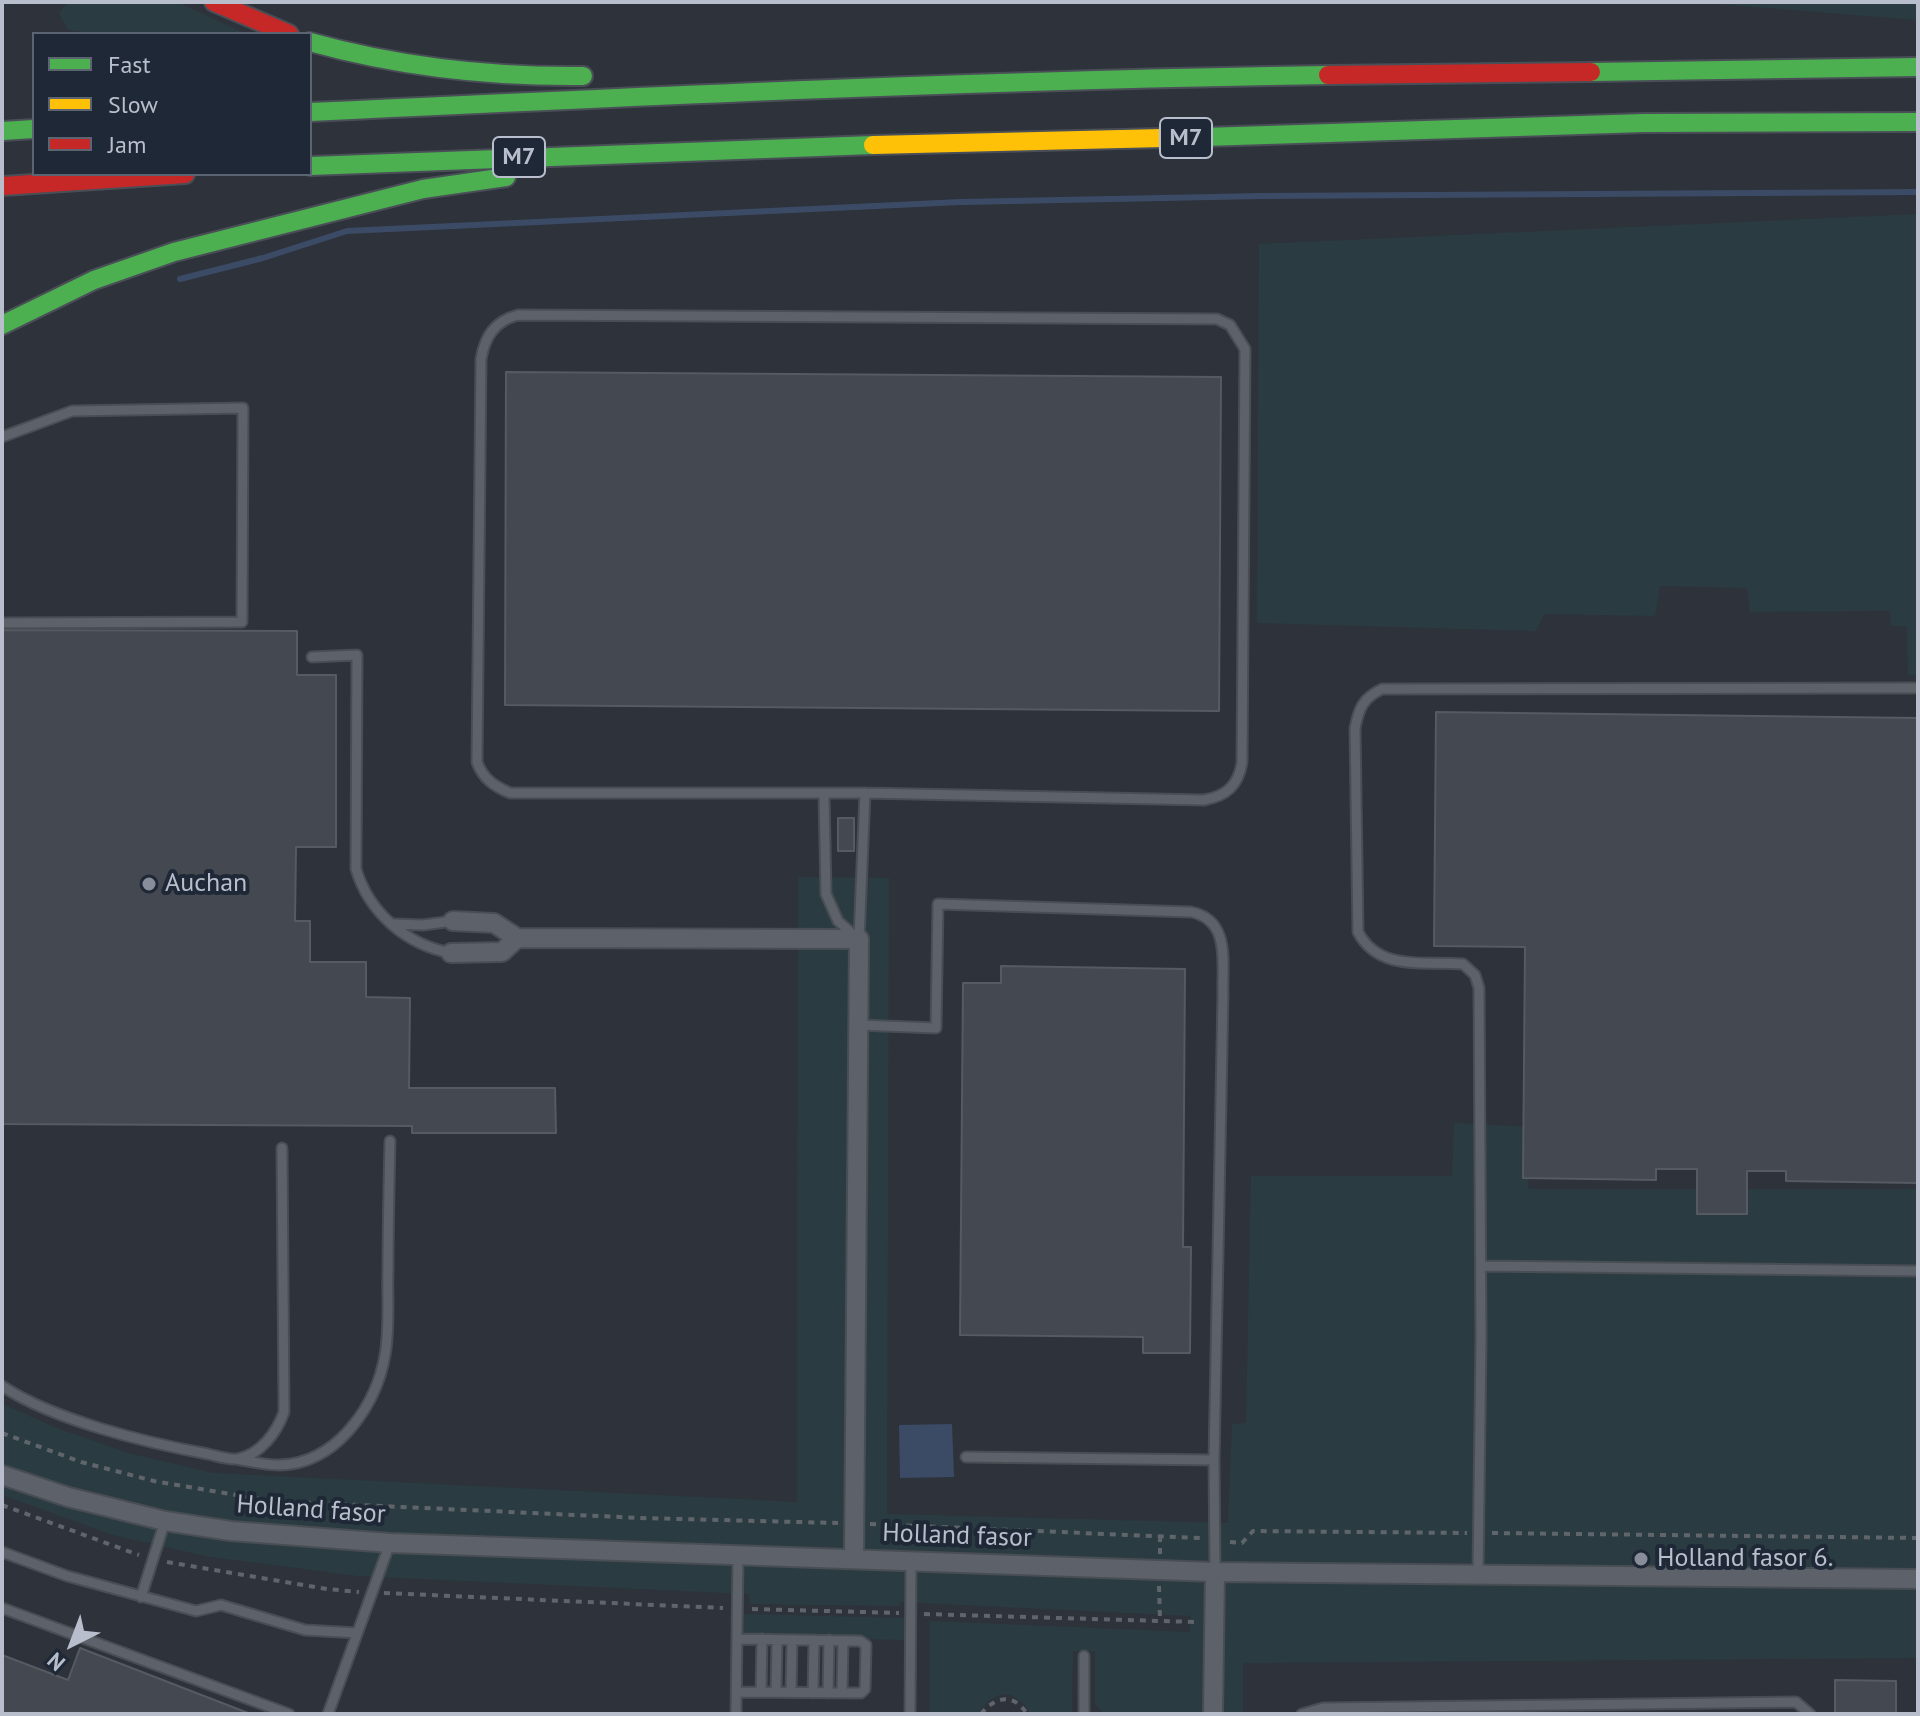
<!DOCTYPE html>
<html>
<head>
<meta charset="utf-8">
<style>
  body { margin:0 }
  #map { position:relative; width:1920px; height:1716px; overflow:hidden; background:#2d323b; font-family:"PT Sans",sans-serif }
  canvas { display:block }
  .frame { position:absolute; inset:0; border:4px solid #b8becb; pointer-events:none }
  .legend { position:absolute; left:32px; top:32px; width:280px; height:144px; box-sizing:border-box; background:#1f2836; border:2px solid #5c6472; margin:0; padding:10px 14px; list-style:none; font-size:24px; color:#b8becb }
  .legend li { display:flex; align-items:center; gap:16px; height:40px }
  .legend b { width:40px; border:2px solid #5c6472 }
  .north { position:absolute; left:32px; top:1604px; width:80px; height:80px; -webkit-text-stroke:6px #1f2836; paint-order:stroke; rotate:222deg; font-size:22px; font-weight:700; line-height:32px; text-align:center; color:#b8becb }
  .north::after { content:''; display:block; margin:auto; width:28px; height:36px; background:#b8becb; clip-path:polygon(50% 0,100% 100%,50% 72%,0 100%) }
</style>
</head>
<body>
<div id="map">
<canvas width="1920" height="1716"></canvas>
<div class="frame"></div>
<ul class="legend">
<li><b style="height:10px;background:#4caf50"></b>Fast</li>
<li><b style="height:10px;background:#ffc107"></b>Slow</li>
<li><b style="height:10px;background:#c62828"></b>Jam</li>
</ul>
<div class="north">N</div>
</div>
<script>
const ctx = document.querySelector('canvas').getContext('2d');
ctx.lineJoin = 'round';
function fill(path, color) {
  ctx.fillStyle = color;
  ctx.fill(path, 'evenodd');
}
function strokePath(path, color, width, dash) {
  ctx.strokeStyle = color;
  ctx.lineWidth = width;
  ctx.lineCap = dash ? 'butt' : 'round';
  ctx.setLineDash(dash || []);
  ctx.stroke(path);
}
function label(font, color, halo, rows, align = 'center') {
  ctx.font = font + ' "PT Sans",sans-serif';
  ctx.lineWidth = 8;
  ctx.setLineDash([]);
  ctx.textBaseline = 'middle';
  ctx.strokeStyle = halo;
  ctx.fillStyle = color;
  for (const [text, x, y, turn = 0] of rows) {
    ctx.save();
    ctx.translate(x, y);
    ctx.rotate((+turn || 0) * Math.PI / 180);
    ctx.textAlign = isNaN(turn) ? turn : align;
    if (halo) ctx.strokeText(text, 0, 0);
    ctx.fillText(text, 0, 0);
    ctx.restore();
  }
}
const green = new Path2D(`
  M68,2H177L240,31V34H97L68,30L59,13Z
  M1691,2H1918V20Z
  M1918,214V675H1908L1907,626H1891L1890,611L1750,612L1747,588L1660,586L1655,616L1544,614L1536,631L1257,623L1259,244Z
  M798,877L889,878L887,1514L1228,1523L1232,1424L1246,1423L1251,1176H1452L1454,1123L1532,1127L1528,1189H1918V1658L1243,1663V1714H1104L1095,1704V1651H1073L1072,1714H1031C1015,1688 995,1688 978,1714H930V1621L1190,1632L1191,1616L901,1602L900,1606L750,1604L749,1594L357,1576L205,1556L113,1535L2,1495V1404L57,1428L128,1453L213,1473L797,1502Z
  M744,1614L905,1618V1640L744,1636Z`);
const water = new Path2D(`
  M952,1424L954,1477L900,1478L899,1425Z`);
const stream = new Path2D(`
  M180,279L263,258L347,231L960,202L1262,196L1918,192`);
const building = new Path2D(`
  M506,372L1221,377L1219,711L505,705Z
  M2,630L297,631V675H336V847H296L295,921H310V962H366V997L410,998L409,1088H555L556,1133H412V1126L2,1124Z
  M1436,712L1918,718V1183L1786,1181V1171H1747V1214H1697V1169H1656V1180L1523,1178L1525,947L1434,946Z
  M838,818H854V851H838Z
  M1001,966L1185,969L1183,1247H1191L1190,1353H1143V1337L960,1335L963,983H1001Z
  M80,1648L248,1713V1714H2V1655L68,1680Z
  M1835,1680L1896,1681V1714H1835Z`);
const path = new Path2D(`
  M2,1433L81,1462L154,1481L272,1501L641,1518L838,1523
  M2,1505L139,1555
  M870,1524L1201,1538
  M1492,1533L1918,1538
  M1230,1542L1242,1543L1253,1531L1467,1533
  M1160,1554V1536
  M167,1562L327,1589L359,1592
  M1159,1586L1160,1620
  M384,1593L723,1608
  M752,1609L899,1613
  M924,1614L1195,1622
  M981,1714C995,1696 1014,1693 1027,1714`);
const lane = new Path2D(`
  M518,315L1217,319L1230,325L1245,349L1242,763C1238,786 1226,796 1204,800L865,793H510C494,786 483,779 477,762L481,359C485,336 495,321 518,315Z
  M2,437L72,411L243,408L242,622L2,623
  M312,657L357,655L356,869C369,913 407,945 451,953
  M824,795L826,894L838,921L856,937
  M394,924L423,925L453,921
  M859,939L865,793
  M858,1025L936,1028L938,904L1191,912C1231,920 1222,963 1223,994L1214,1460L1215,1572
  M1481,1266L1918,1271
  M2,1386C53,1420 147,1443 208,1454C217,1456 229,1460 238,1459C261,1454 277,1432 284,1412L282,1148
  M966,1457L1214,1460
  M236,1459C254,1462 273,1467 291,1464C342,1456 377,1402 385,1355C390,1328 387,1297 388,1270C388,1227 389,1184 390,1141
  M2,1552L67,1576L196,1611L221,1605L305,1630L357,1633
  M1478,1574L1481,1339L1479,988L1475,975L1463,964C1425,961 1379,972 1358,932L1355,728C1359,708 1363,698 1382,689L1918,688
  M141,1597L165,1521
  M2,1608L289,1714
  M737,1692L861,1693L865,1689L866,1645L860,1641L738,1639
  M761,1692L762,1639
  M776,1692L777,1640
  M791,1692L792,1640
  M813,1693L814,1640
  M828,1693L829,1640
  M842,1693L843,1641
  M328,1714L390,1543
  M736,1714L738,1555
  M910,1714L911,1561
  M1084,1714V1656
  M1302,1714L1323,1708L1796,1702L1810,1714`);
const street = new Path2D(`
  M453,921L494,923L517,938L859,939L854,1558
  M451,953L502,952L517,938
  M2,1475L68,1497L165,1521L231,1531L390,1543L1215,1572L1918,1579
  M1213,1714L1215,1572`);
const fast = new Path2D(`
  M310,42C400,67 490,77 583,76
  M1591,72L1918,67
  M310,112C649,96 988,80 1328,75
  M2,131L34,129
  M1204,137L1644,123L1918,122
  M310,166L873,145
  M2,325L94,280L174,252L423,189L506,177`);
const slow = new Path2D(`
  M873,145L1204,137`);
const jam = new Path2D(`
  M214,2L289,34
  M1328,75L1591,72
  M2,186L185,174`);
const markers = [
  [149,884,8,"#878d99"],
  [1641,1559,8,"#878d99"]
];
const shields = [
  [1186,138,52],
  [519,157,52]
];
const shieldNames = [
  ["M7",1186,138],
  ["M7",519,157]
];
const poiNames = [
  ["Auchan",165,884],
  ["Holland fasor 6.",1657,1559]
];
const streetNames = [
  ["Holland fasor",311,1510,4],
  ["Holland fasor",957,1536,2]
];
fill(green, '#2a3c41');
fill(water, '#3c4b65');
strokePath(stream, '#3c4b65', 6);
fill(building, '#444850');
strokePath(building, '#555a63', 2);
strokePath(lane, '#494d54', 13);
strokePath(street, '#494d54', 22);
strokePath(fast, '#494e57', 22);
strokePath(slow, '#494e57', 22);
strokePath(jam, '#494e57', 22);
strokePath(path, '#60656c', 4, [6, 6]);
strokePath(lane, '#5d6169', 9);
strokePath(street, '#5d6169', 18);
strokePath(fast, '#4caf50', 18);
strokePath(slow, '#ffc107', 18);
strokePath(jam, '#c62828', 18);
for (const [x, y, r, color] of markers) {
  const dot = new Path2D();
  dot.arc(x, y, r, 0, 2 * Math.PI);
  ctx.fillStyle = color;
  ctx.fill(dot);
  strokePath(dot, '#1f2836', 3);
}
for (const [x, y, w] of shields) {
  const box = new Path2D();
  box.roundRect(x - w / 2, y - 20, w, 40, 6);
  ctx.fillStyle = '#1f2836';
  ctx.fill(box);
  strokePath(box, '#b8becb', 2);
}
label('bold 24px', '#b8becb', null, shieldNames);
label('26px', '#b8becb', '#1f2836', poiNames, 'left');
label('26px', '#b8becb', '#1f2836', streetNames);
</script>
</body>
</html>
